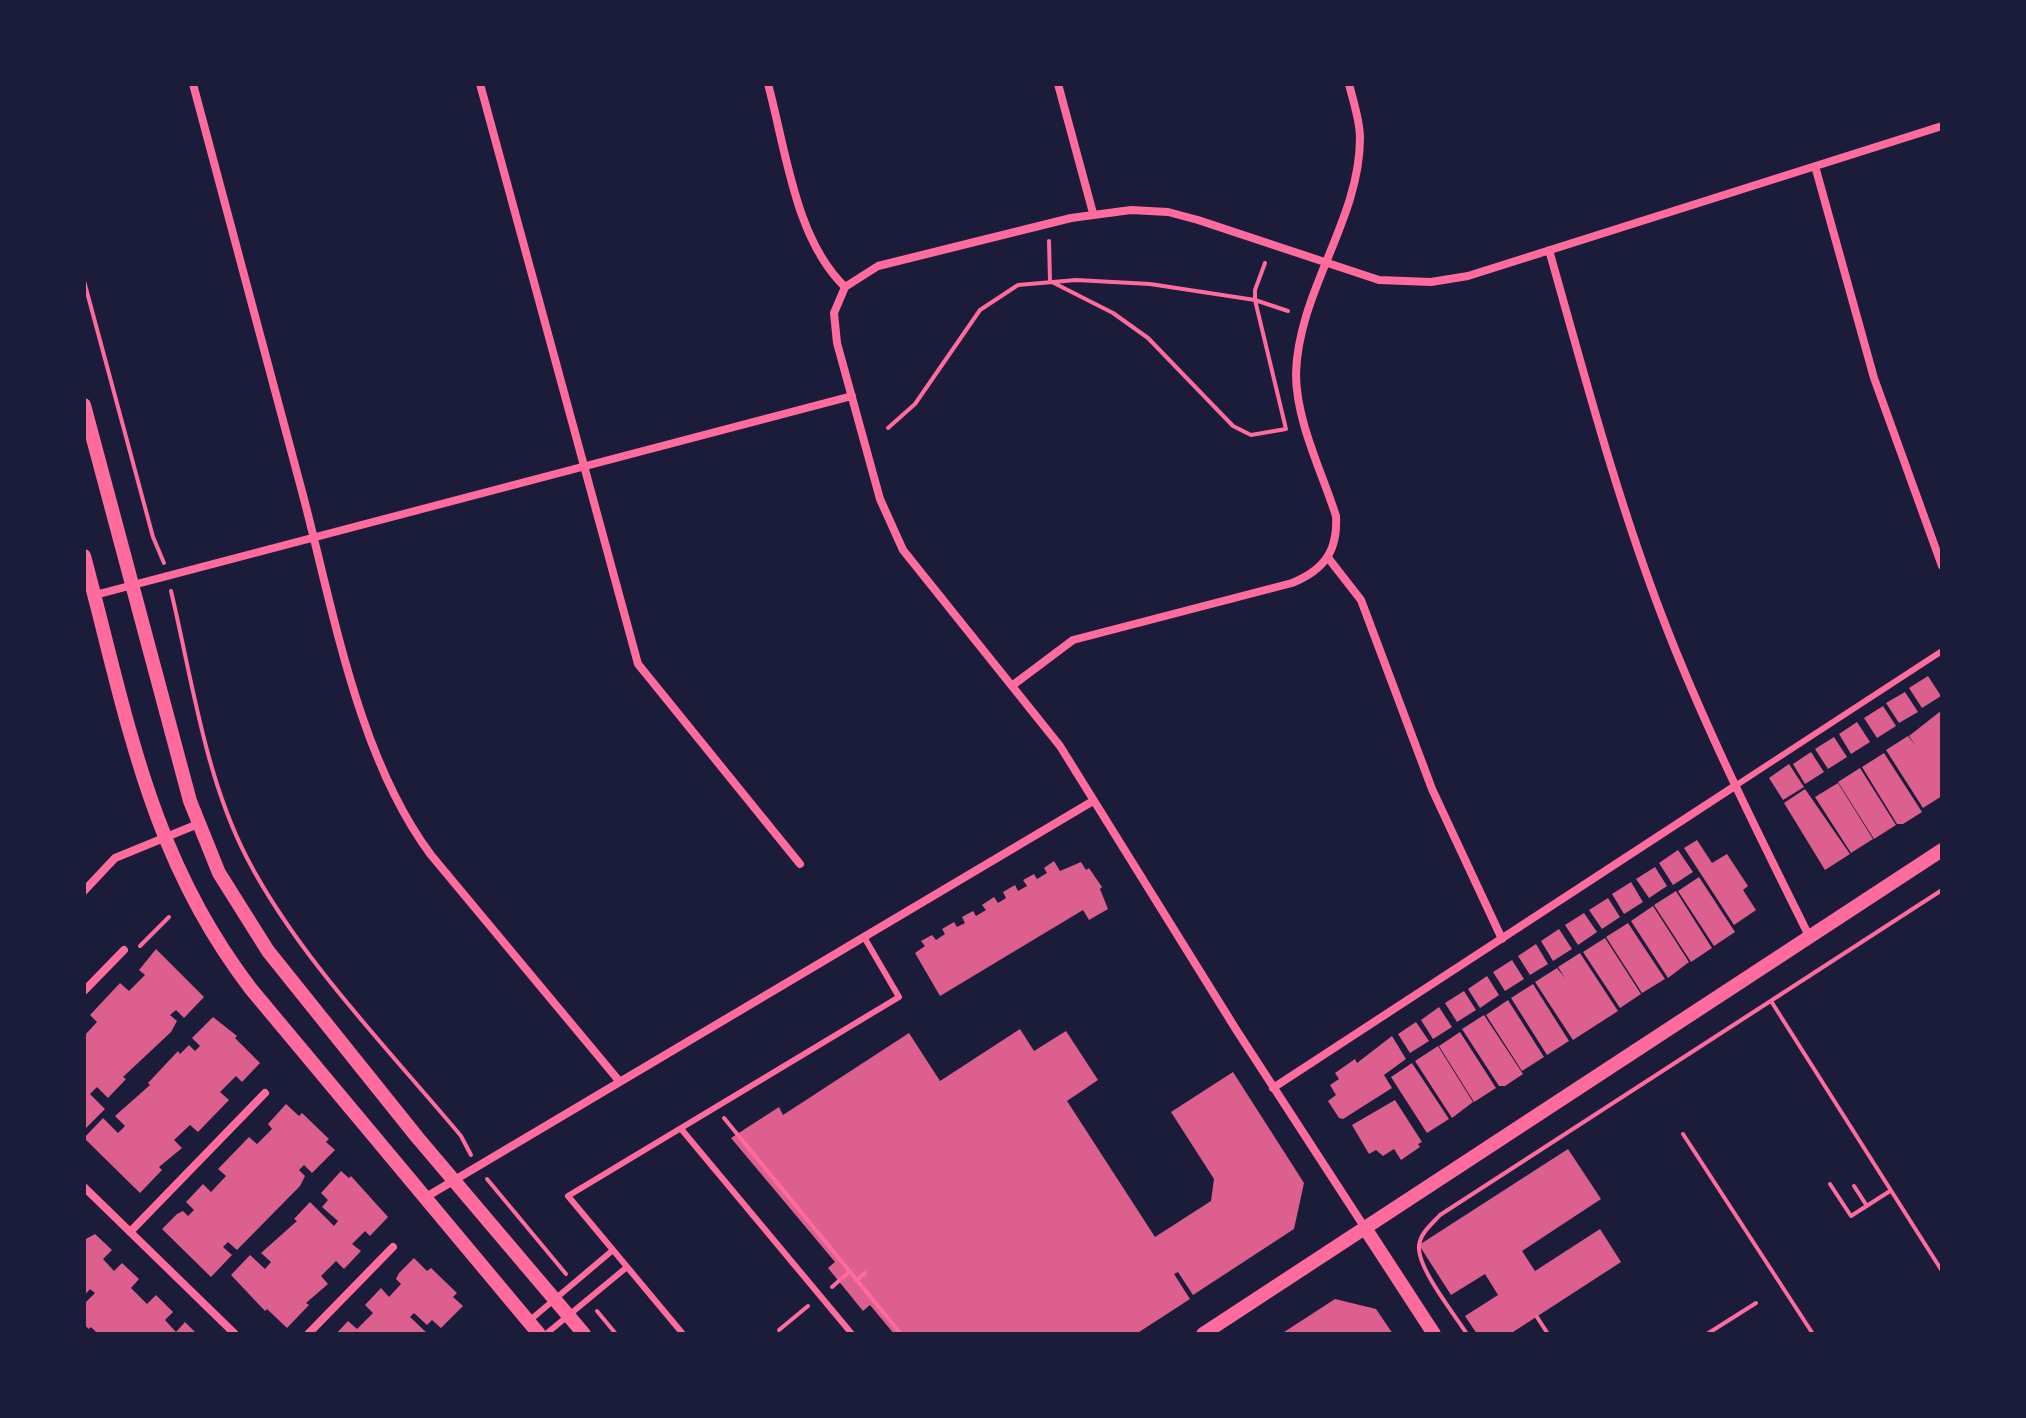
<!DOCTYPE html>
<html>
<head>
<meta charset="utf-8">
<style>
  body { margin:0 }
  #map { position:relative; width:2026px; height:1418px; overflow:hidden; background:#1b1b3a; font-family:Poppins,sans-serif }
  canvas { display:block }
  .frame { position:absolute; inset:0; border:86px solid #1b1b3a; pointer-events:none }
</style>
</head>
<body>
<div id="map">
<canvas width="2026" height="1418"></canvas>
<div class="frame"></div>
</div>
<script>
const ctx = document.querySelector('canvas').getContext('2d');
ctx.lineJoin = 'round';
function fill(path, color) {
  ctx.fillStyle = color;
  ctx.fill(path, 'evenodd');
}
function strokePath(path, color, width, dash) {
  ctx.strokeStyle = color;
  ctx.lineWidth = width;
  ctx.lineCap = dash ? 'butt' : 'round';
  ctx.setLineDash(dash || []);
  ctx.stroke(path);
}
const building = new Path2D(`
  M1928,676L1941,696L1922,708L1909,688Z
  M1905,692L1918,712L1899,723L1886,703Z
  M1883,706L1896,726L1877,738L1864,718Z
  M1942,710V796L1923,808L1886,750L1908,736L1916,746L1909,736Z
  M1857,722L1870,742L1851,754L1839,734Z
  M1834,737L1847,757L1828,769L1815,749Z
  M1811,752L1824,772L1805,784L1793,764Z
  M1884,753L1922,812L1903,824H1897L1862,767Z
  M1789,764L1804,787L1783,800L1769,778Z
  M1860,768L1896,825L1874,839L1838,782Z
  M1838,783L1873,839L1851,853L1815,797Z
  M1805,789L1850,854L1825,870L1784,803Z
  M1697,840L1712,863L1727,854L1748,886L1743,890L1756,910L1734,925L1684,848Z
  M1678,850L1693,872L1673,885L1659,863Z
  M1054,861L1060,871L1081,862L1086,870L1089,868L1102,887L1100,889L1108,909L1089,920L1083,910L940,996L915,953L925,946L921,941L932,935L936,940L945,934L942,929L954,922L957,927L965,923L962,917L973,911L976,916L986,910L982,905L994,897L998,903L1006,898L1003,892L1015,885L1018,891L1027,886L1023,880L1034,874L1037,879L1047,873L1044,868Z
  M1655,867L1667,886L1649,898L1636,879Z
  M1699,877L1735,932L1714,946L1678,891Z
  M1631,882L1643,902L1624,914L1612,894Z
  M1676,891L1712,948L1691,962L1654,905Z
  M1608,898L1620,917L1602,929L1589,910Z
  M1653,906L1689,962L1668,978L1631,921Z
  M1584,913L1597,932L1578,945L1565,925Z
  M1628,923L1665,979L1642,993L1606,937Z
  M1559,929L1572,949L1553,961L1541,941Z
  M1605,938L1641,994L1620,1008L1583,952Z
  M1536,944L1548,964L1530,975L1518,956Z
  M156,949L204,997L184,1018L176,1010L170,1015L177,1021L171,1032L123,1077L126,1079L108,1098L97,1087L90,1094L105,1109L86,1128L84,1036L97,1022L90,1015L120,983L129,991L145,975L139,970Z
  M1580,953L1618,1011L1573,1040L1535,982L1557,968L1565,978L1558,967Z
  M1512,960L1524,979L1505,991L1493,972Z
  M1487,976L1499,995L1480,1008L1468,989Z
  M1533,984L1569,1041L1547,1055L1511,998Z
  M1464,991L1476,1010L1457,1022L1445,1003Z
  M1508,1000L1544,1057L1522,1071L1486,1015Z
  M1439,1007L1452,1027L1433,1039L1421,1020Z
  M1484,1015L1523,1074L1505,1086H1499L1462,1029Z
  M213,1017L237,1036L235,1038L260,1063L242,1082L236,1076L220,1092L229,1100L198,1132L190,1125L174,1140L182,1148L159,1167L162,1170L140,1193L84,1138L103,1118L118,1133L125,1126L115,1116L150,1085L148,1083L178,1051L180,1054L189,1045L195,1051L200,1046L192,1038Z
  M1416,1022L1429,1041L1410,1053L1398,1034Z
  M1020,1029L1034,1051L1066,1031L1098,1080L1067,1101L1155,1237L1211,1201L1214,1179L1171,1112L1233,1072L1304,1183L1294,1229L1193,1295L1178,1272L1174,1274L1190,1299L1136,1334H894L870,1305L863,1311L828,1268L835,1262L731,1138L779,1107L783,1115L909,1033L940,1081Z
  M1460,1032L1496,1088L1474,1102L1439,1046Z
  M1392,1036L1406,1059L1384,1075L1392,1088L1343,1119L1339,1118L1328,1101L1336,1095L1330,1085L1339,1079L1335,1073L1355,1059L1357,1063Z
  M1438,1046L1473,1102L1452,1118L1415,1061Z
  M1412,1063L1449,1119L1427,1133L1391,1077Z
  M1395,1100L1422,1142L1418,1144L1420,1147L1401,1160L1394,1149L1383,1156L1376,1150L1369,1154L1352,1125Z
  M286,1104L299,1116L302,1113L329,1139L326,1142L335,1150L312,1173L304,1165L299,1170L305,1176L300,1186L237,1250L228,1242L223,1247L232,1255L211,1277L162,1229L177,1214L183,1211L188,1216L194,1210L186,1202L203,1184L211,1192L226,1176L218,1169L249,1137L257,1144L272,1129L268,1124Z
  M1568,1149L1601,1199L1522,1251L1535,1271L1600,1229L1621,1262L1510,1334H1477L1465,1316L1498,1295L1485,1274L1451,1295L1419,1245Z
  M341,1171L349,1178L351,1176L388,1217L370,1236L365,1231L352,1244L361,1251L344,1269L336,1261L321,1276L328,1284L306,1303L309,1305L287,1328L267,1309L265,1311L231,1275L250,1255L265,1269L271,1262L261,1253L297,1221L294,1219L310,1202L334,1226L338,1221L322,1207L328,1200L321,1193Z
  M95,1234L112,1250L103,1259L114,1271L122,1263L139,1279L131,1288L147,1304L156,1295L173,1312L165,1320L176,1332L185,1322L197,1334H98L91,1327L89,1329L84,1325V1304L95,1293L90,1289L84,1296V1240Z
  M414,1258L427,1271L431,1268L457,1293L453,1297L463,1306L441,1328L432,1320L427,1325L414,1313L410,1317L428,1334H336L348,1321L357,1329L373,1313L365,1305L381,1288L389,1297L401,1284L396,1279L399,1273Z
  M1335,1299L1376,1309L1393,1334H1281Z`);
const path = new Path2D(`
  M1049,241L1050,281L1113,313L1148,338L1233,426L1251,435L1286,429L1255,300V290L1265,263
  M84,281L153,537L164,563
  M888,428L915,404L980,310L1018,285L1076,280L1150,284L1255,300L1288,311
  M171,591C192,679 205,777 247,858C298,957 390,1051 461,1136L471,1155
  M140,946L169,917
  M1771,1001L1942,1271
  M724,1118L901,1334
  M1683,1134L1813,1334
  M487,1179L566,1274
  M1830,1184L1851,1216L1890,1191
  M1854,1186L1867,1206
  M856,1281L865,1273
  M832,1287L849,1272
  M597,1311L616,1334
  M1537,1317L1548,1334
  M779,1330L808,1306
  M1467,1334C1455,1315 1417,1268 1419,1246C1420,1233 1432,1224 1440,1215L1942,890
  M1707,1334L1756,1303`);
const service = new Path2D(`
  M1735,786L1942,651
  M682,1130L852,1334
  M529,1321L613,1250
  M546,1334L627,1267
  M683,1334L568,1196L899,997L864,937`);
const minor = new Path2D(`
  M193,84C230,222 267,360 304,499C334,614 359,759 431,855L620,1082
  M480,84L638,664L800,864
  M768,84C786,150 795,239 845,287
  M1058,84L1093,213
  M1815,166L1874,378L1942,566
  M1549,250C1584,373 1616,496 1662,616C1704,726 1757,831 1809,936
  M1329,559L1361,600L1432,789L1502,939
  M95,595L852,396
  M1013,685L1073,640L1292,583C1324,570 1338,551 1336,516C1322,472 1296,421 1296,374C1298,291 1360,220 1360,138C1360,120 1353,101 1349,84
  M84,891L115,858L198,824
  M84,991L124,950
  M1273,1088L1735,786
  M84,1187L235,1334
  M426,1197L1093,801
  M1365,1228L1237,1031L1060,746L903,550L880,499L837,343L834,313L845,287L878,266L1071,218L1131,210L1168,212L1198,220L1379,280L1431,282L1468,276L1942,126
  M130,1232L265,1093
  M308,1334L393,1247`);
const tertiary = new Path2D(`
  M84,405L190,801L219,873L268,951L417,1137L584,1334
  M84,556C127,715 148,855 251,989L539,1334
  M1365,1228L1434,1334
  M1203,1334L1942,850`);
fill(building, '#dd5f8e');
strokePath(path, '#ff6b9d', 4);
strokePath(service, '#ff6b9d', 6);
strokePath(minor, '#ff6b9d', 8);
strokePath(tertiary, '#ff6b9d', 14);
</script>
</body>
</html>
